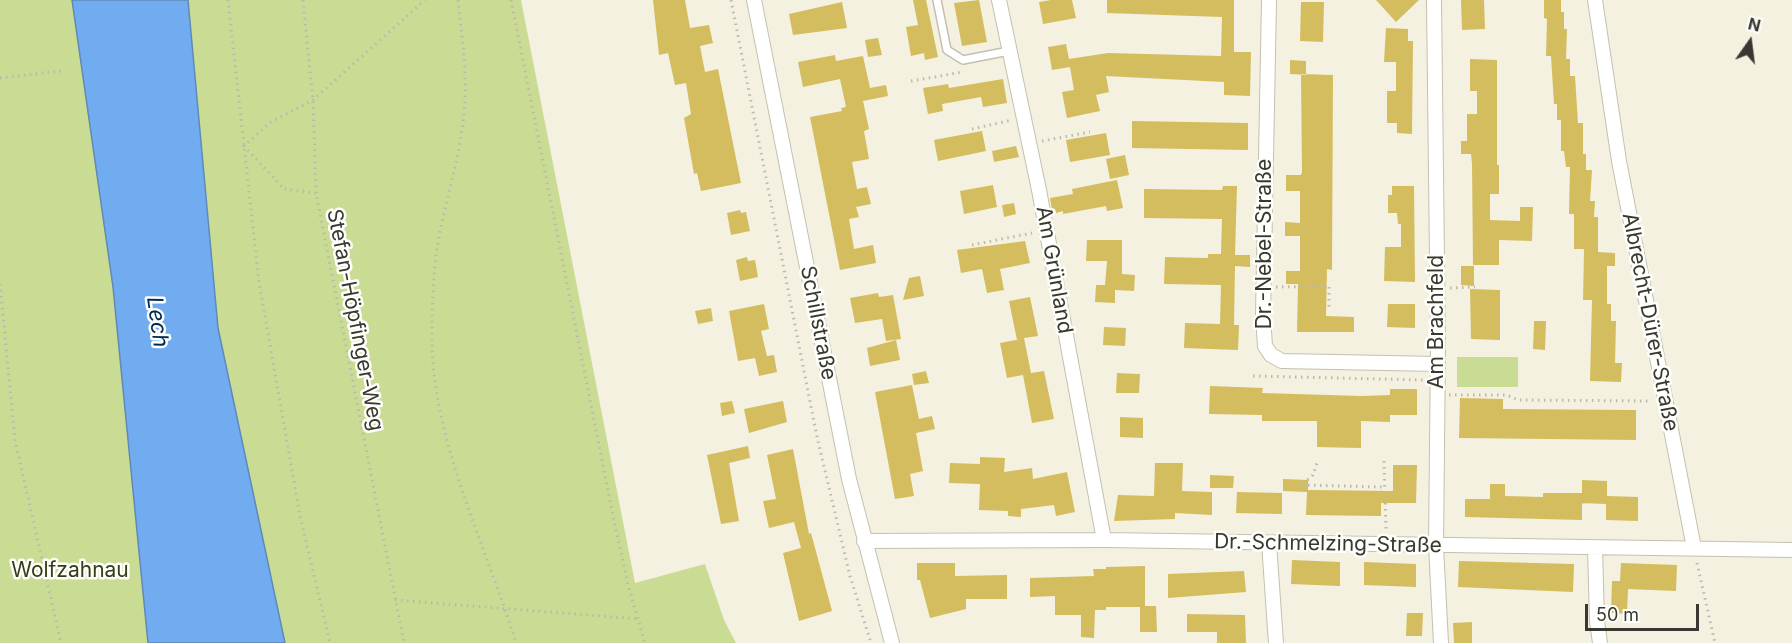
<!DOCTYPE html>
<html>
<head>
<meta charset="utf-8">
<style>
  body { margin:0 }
  #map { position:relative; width:1792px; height:643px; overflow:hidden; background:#f4f1e1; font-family:Inter,sans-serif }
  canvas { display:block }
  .north { position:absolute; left:1720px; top:12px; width:60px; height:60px; -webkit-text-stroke:4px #fefefa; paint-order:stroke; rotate:14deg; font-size:16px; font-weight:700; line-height:24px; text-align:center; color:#393731 }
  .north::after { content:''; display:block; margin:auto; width:21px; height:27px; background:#393731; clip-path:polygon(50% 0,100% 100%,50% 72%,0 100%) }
  .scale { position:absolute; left:1585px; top:604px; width:114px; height:27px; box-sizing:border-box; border:3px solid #393731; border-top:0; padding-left:8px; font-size:18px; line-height:21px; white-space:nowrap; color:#393731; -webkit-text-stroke:4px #fefefa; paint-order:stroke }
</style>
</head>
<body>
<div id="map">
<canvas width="1792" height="643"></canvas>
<div class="north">N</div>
<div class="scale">50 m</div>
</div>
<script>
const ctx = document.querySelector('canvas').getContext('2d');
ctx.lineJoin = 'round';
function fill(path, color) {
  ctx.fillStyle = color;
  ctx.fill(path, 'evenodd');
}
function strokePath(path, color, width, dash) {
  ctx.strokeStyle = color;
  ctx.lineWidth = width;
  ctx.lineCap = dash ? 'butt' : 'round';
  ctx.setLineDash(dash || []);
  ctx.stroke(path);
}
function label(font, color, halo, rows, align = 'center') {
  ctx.font = font + ' Inter,sans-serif';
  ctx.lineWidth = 5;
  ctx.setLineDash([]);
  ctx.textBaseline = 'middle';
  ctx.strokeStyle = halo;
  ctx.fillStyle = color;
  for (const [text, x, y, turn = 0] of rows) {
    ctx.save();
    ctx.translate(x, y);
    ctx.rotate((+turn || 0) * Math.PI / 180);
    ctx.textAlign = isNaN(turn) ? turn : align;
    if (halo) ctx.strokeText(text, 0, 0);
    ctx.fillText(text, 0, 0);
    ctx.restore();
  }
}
const green = new Path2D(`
  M0,0H72L113,287L148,643H0Z
  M188,0H521L635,583L705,564L724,620L736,643H285L218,328Z
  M1457,357H1518V387H1457Z`);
const water = new Path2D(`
  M72,0H188L218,328L285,643H148L113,287Z`);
const building = new Path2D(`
  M653,0H685L690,28L709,25L713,43L700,46L705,72L718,69L741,183L701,191L697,173L694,174L684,118L691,114L686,83L675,85L668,53L659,55Z
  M913,0H926L938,57L925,60L924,53L911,56L906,27L918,25Z
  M979,0L987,42L962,46L954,3Z
  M1051,0H1072L1076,18L1043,24L1039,2Z
  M1107,0H1234V52H1251L1250,96L1224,95V82L1106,76L1109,92L1096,95L1100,111L1067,118L1062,92L1074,90L1070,67L1052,70L1048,47L1066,44L1069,59L1108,53L1221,56L1222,17L1107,13Z
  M1376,0H1419L1396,22Z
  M1461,0H1484L1485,29L1462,30Z
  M1544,0H1561V12H1564V29H1567L1566,59H1570V76H1575L1578,123H1583V154H1586V170H1592L1590,201H1595L1594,217H1598V252L1615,253V266H1607V304H1611V321H1616L1615,363H1622L1621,382L1590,381L1592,300H1583L1584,249H1574V214H1569L1570,167H1566L1564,151H1561V120H1557V104H1554L1551,56H1546L1547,19L1544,18Z
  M842,2L847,28L793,35L789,14Z
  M1301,2H1324L1323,42L1300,41Z
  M1386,28L1408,29V41H1413L1412,134L1397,133V123H1387V91H1396V62H1384Z
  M878,38L882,55L868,57L865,40Z
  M835,55L836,61L863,56L870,88L886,85L888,96L863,101L869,129L864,131L869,159L852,162L857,189L867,187L871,204L856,207L859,217L849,219L854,249L873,245L876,263L840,270L810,117L842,111L841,108L846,107L840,79L803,87L798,62Z
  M1470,59L1497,60V165H1499V194H1490V220L1520,221V207H1533L1532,241L1499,240V265H1473L1472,164L1471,154H1461V141H1467V114H1477V91H1470Z
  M1290,60L1306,61V75L1290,74Z
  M1301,74L1333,75L1332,270L1327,269L1326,316L1354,317V332H1297L1298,284H1286V271H1300V236H1285V222L1300,223V191H1286V175H1301L1302,172Z
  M1003,79L1007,103L983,107L981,97L942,104L943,111L928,114L923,88L948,84L949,88Z
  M1132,121L1248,123V150L1132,148Z
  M982,131L986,151L938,161L934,140Z
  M1106,133L1110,155L1070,162L1066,140Z
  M1016,146L1019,157L994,162L992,151Z
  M1125,155L1129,175L1110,179L1106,159Z
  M1117,180L1123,208L1107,211L1106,206L1063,214V211L1056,213L1055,209L1052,210L1050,198L1073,194L1072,189Z
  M993,185L997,207L964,214L960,191Z
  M1223,186H1237L1235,255H1250V267L1235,266L1234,325H1239L1238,350L1184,348L1185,323L1220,324L1221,285L1164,284L1165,257L1208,258V254H1221L1222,219L1144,218V189L1222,190Z
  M1392,186H1414L1415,282L1384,281L1385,247H1401V224H1398L1397,213H1388V195H1392Z
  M1014,203L1016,214L1004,217L1002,205Z
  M740,210L741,213L746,212L750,231L731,235L727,213Z
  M1087,240H1122V274L1135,275L1134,291L1115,290V303L1095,302L1096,285H1105L1107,261H1086Z
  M1025,241L1030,263L1000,269L1004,290L987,293L982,269L961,273L957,250Z
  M747,257L748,261L755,260L758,277L740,281L736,260Z
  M1461,266H1474V286L1461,285Z
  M920,276L924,296L903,300L909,278Z
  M1470,289L1500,290V340L1471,339Z
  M878,293L879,297L893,295L901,339L886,341L882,319L855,323L850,298Z
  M1030,297L1038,336L1024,338L1031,373L1044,371L1054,419L1032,423L1023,375L1007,378L1000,343L1021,339L1017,340L1009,301Z
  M764,304L769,329L761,331L767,356L774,355L777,372L759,376L755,358L738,361L729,311Z
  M1388,304H1415V328L1387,327Z
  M711,308L713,321L698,324L695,311Z
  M1534,321H1546L1545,350L1533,349Z
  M1104,327L1126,328L1125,346L1103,345Z
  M896,340L900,360L870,366L867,348Z
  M926,371L929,383L914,385L912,374Z
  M1117,373L1140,374L1139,393H1116Z
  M912,385L919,419L932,416L935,429L916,433L923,471L910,474L914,496L895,499L875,392Z
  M1210,386L1263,388L1262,393L1362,396L1390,395V389H1417V415H1390V422L1361,421V448L1317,447V421H1262V415L1209,414Z
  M1460,398L1503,399V409L1636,410V440L1459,438Z
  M732,401L735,413L722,416L720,403Z
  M783,401L787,422L749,433L744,409Z
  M1120,417L1143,418V438L1120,437Z
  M748,446L750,458L729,463L739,521L721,524L707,455Z
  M793,449L809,534L811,533L832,611L799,621L783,553L801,548L794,522L769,528L763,501L776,499L767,455Z
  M980,457L1005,458L1004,472L1032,468L1033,479L1067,472L1075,512L1056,516L1054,505L1021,509V517L1008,516V511L979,510L980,484L949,483L950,463L980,464Z
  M1155,463H1183L1182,491L1212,492V515L1175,513V519L1114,521L1118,495L1154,496Z
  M1393,465H1417L1416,503H1381V516L1306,515L1307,492L1283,491V479L1308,480V490L1393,491Z
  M1210,475L1234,476L1233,488H1210Z
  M1582,480L1607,481V496L1638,497V521L1606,520V504L1582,503Z
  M1490,484H1505V496L1543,497V493H1582V520L1465,517V499H1490Z
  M1237,492L1282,493V514L1236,513Z
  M1292,560L1340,562V586L1291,584Z
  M1459,561L1574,564L1573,592L1458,587Z
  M1364,562L1416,564V587L1364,585Z
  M917,563H955V576L1007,575V599H966V609L930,618L920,580H917Z
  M1621,563L1677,565L1676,591L1628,589L1627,614L1611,613L1612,581H1620Z
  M1145,566V606H1156L1157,632H1140V607H1106V610H1095L1094,638L1081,637V615H1055V596L1030,597V578L1094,576L1093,569H1106V567Z
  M1244,571L1246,592L1168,598V574Z
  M1407,613H1423L1422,636H1406Z
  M1187,614L1245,615L1246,643H1217V632H1187Z
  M1472,622V643H1454L1453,623Z`);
const path = new Path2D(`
  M228,0L259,282L300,516L330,643
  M303,0L313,100L316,193L404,643
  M458,0C462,38 468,75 464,113C460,157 446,199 438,242C433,274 432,310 432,342C433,442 487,548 516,643
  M511,0L611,506L628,585L645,643
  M731,0L817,437L850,576L871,643
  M0,78L61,71
  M911,81L963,72
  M972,129L1012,120
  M1042,141L1090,132
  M316,193L284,189L244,146L271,122L313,100L425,0
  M972,245L1032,233
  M0,284L15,440L61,643
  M1276,287L1329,286V310
  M1450,288L1475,287
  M1253,376L1424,380
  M1449,395H1507L1518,400L1652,401
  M1384,461L1386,530
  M1303,484L1313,475L1318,460
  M1302,485L1383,487
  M1697,563L1715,643
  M395,600L639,619`);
const service = new Path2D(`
  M937,0L947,50L963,60L1009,51`);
const minor = new Path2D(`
  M754,0L849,479L892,643
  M999,0L1039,190L1104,540
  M1269,0L1263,316L1265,346L1271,355L1282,361L1438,364
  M1434,0L1438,346L1436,546L1441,643
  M1595,0L1619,161L1694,548
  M864,541L1104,540L1792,550
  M1269,543L1276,643
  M1595,548L1597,621L1600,643`);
const streetNames = [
  ["Dr.-Nebel-Straße",1265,244,-90],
  ["Am Grünland",1054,270,80],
  ["Stefan-Höpfinger-Weg",355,320,79],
  ["Am Brachfeld",1437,322,-90],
  ["Albrecht-Dürer-Straße",1650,322,79],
  ["Schillstraße",818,323,79],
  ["Dr.-Schmelzing-Straße",1328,544,1]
];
const parkNames = [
  ["Wolfzahnau",70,571]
];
const waterNames = [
  ["Lech",157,322,82]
];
fill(green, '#cadb94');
fill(water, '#71acf1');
strokePath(water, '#6089b7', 1.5);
fill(building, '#d4bd5e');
strokePath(service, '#c4c0b1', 10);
strokePath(minor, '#c4c0b1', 16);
strokePath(path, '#bbb9ac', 3, [1.5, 4.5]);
strokePath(service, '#fff', 7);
strokePath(minor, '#fff', 14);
label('21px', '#393731', '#fefefa', streetNames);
label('21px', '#353d17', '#fefefa', parkNames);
label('italic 22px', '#002a54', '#fefefa', waterNames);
</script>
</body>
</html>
